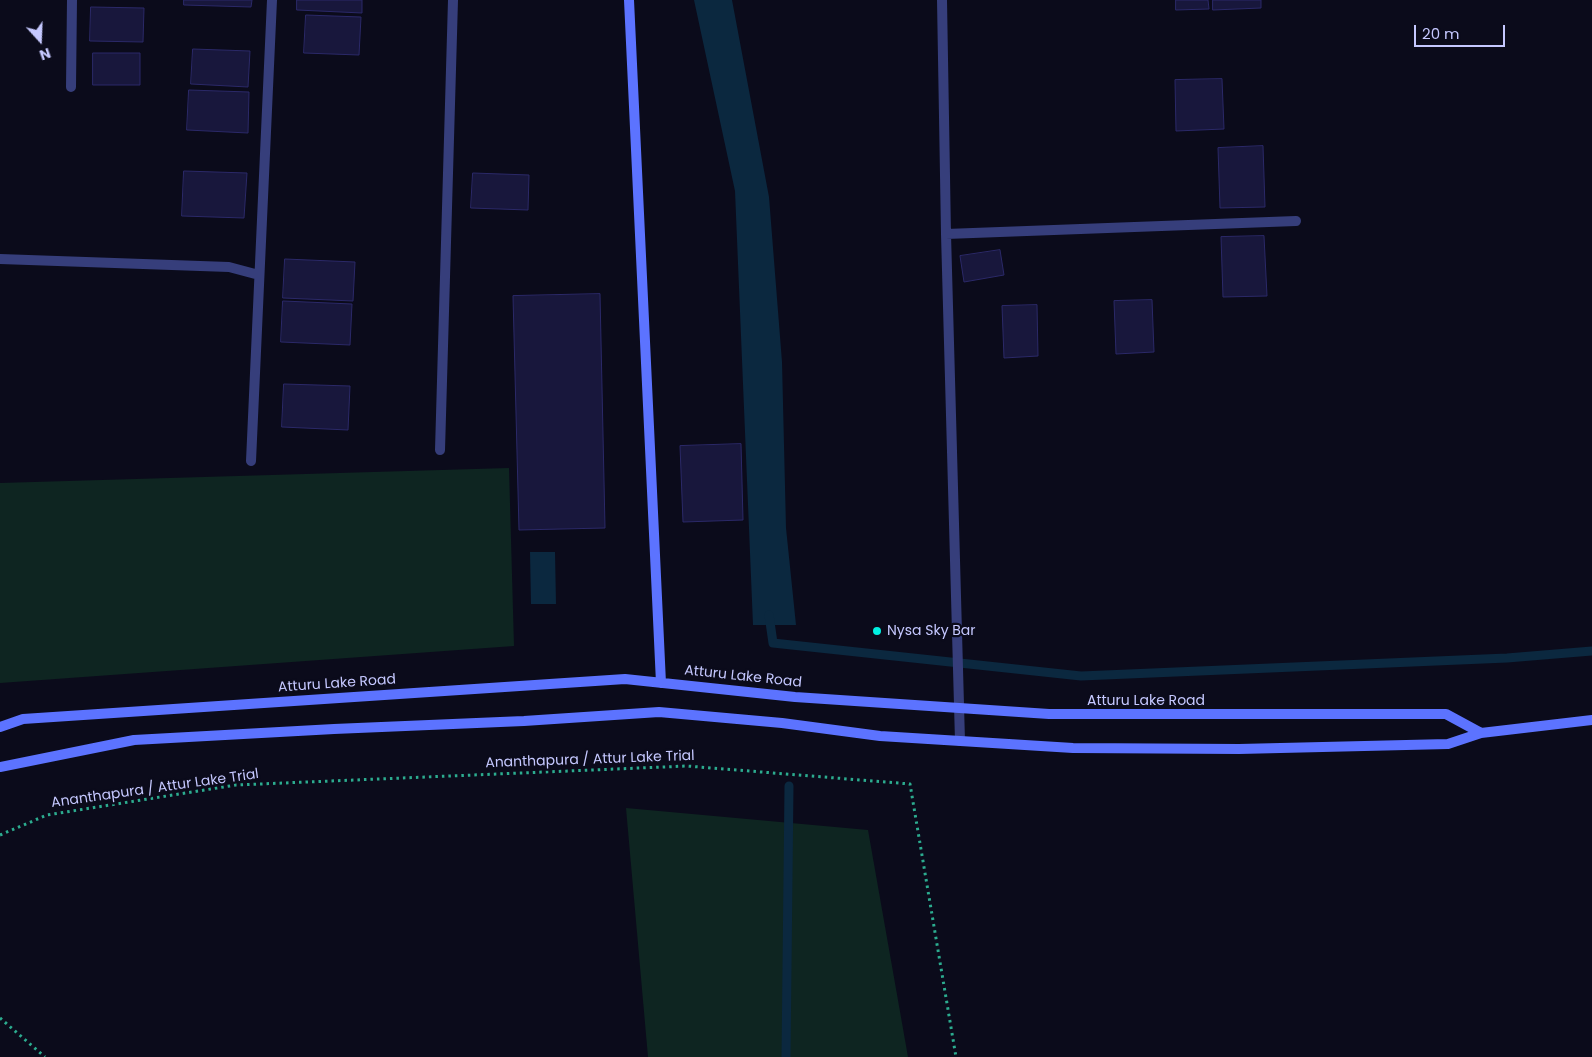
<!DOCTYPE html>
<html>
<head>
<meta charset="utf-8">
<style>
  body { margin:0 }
  #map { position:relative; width:1592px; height:1057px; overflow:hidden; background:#0b0b1b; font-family:Poppins,sans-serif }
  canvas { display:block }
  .north { position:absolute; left:15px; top:15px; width:50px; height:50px; -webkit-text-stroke:4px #0b0b1b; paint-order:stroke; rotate:160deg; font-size:14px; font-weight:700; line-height:20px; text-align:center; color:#c5c8ff }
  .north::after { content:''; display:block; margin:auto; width:18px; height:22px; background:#c5c8ff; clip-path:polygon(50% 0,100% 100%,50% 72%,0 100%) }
  .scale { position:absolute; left:1414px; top:25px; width:91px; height:22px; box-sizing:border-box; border:2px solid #c5c8ff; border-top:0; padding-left:6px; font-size:15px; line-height:18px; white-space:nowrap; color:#c5c8ff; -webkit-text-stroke:4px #0b0b1b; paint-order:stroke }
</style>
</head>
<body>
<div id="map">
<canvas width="1592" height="1057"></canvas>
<div class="north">N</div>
<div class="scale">20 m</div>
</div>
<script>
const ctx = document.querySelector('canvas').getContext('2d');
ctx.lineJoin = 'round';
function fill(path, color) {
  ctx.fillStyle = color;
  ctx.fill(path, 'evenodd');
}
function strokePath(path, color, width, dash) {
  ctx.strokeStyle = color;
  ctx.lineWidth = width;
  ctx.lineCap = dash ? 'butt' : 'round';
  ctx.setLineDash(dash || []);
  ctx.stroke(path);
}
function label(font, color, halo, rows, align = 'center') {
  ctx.font = font + ' Poppins,sans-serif';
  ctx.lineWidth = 4.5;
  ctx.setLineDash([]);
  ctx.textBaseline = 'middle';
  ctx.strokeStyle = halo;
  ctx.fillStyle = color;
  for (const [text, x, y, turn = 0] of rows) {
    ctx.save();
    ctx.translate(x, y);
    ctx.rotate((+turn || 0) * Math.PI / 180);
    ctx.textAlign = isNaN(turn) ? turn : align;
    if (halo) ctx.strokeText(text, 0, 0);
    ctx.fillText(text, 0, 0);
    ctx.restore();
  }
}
const green = new Path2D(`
  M509,468L514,646L0,683V483Z
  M626,808L868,830L908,1057H648Z`);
const water = new Path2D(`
  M694,0H732L769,197L782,362L786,528L796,625H753L735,191Z
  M530,552H555L556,604H531Z`);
const stream = new Path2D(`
  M769,615L773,643L1081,676L1507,658L1592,651
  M786,1057L789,786`);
const building = new Path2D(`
  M184,0H252L251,7L184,5Z
  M297,0H362V13L297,10Z
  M1176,0H1208L1209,9L1176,10Z
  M1213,0H1261V8L1213,10Z
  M91,7L144,8L143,42L90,41Z
  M306,15L361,17L359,55L304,53Z
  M193,49L250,51L248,87L191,84Z
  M93,53H140V85H93Z
  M1222,79L1224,129L1176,131L1175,80Z
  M189,90L249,92L248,133L187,130Z
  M1263,146L1265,207L1220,208L1218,148Z
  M184,171L247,173L244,218L182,216Z
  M473,173L529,175L528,210L471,208Z
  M1264,236L1267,296L1223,297L1221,237Z
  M1000,250L1004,275L964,282L960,256Z
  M285,259L355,262L353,301L283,298Z
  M600,294L605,528L519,530L513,296Z
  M1152,300L1154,352L1116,354L1114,301Z
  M283,301L352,304L350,345L281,342Z
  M1037,305L1038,356L1004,358L1002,306Z
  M284,384L350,386L348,430L282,427Z
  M741,444L743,520L683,522L680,446Z`);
const path = new Path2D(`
  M0,835L47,815L236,785L687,766L910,784L956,1057
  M0,1018L45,1057`);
const street = new Path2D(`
  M942,0L946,234
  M71,87L72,0
  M0,259L229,267L259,275
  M440,450L453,0
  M251,461L272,0
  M960,741L946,234L1296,221`);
const secondary = new Path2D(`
  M629,0L661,683
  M0,727L23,719L625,679L795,697L1049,714H1446L1481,733
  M0,767L134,740L334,729L524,721L659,712L782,723L880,736L1073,748L1239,749L1448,744L1481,733L1592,720`);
const markers = [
  [877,631,5,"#00f0e1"]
];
const poiNames = [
  ["Nysa Sky Bar",887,631]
];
const streetNames = [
  ["Atturu Lake Road",743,677,6],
  ["Atturu Lake Road",337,684,-4],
  ["Atturu Lake Road",1146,701],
  ["Ananthapura / Attur Lake Trial",590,760,-2],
  ["Ananthapura / Attur Lake Trial",155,789,-8]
];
fill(green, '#0e2521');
fill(water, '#0b283f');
strokePath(stream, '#0b283f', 9);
fill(building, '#18173c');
strokePath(building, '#2b2968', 1);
strokePath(path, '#2cac8f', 3, [2.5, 4]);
strokePath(street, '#363e7b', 10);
strokePath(secondary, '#5c73ff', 10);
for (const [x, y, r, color] of markers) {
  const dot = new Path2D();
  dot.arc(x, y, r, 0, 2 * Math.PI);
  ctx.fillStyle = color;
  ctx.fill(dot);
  strokePath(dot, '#0b0b1b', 2);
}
label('14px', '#c5c8ff', '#0b0b1b', poiNames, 'left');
label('14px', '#c5c8ff', '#0b0b1b', streetNames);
</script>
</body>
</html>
